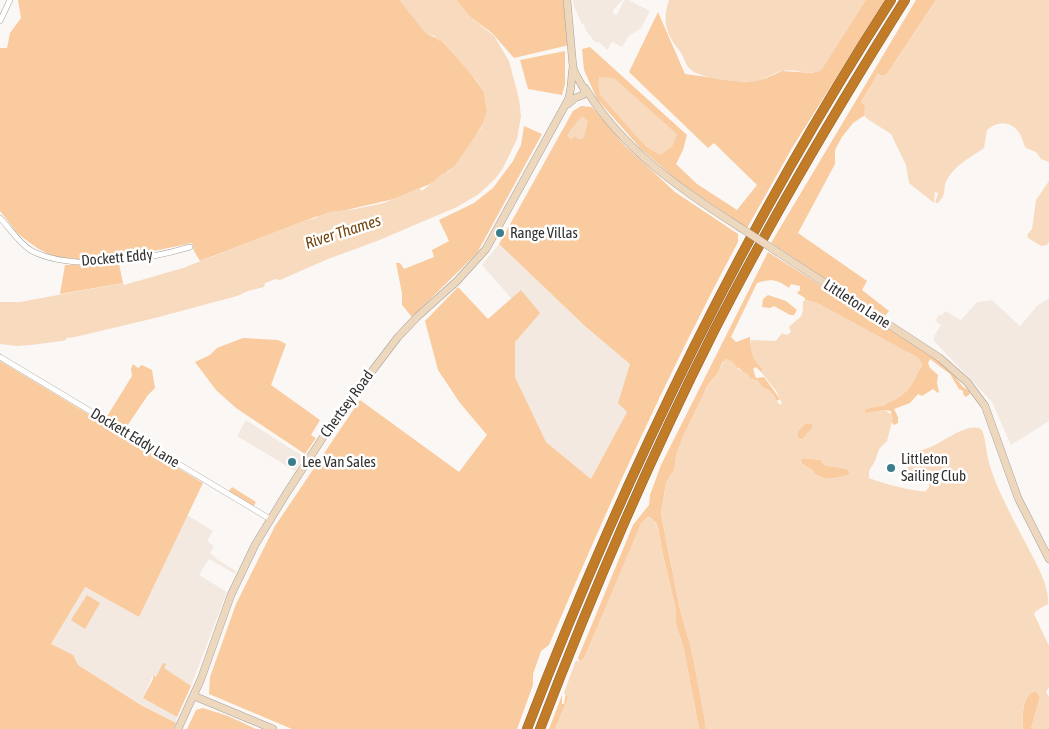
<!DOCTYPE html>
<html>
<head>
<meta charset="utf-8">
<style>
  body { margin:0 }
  canvas { display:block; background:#fbf7f4 }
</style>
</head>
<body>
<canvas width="1049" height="729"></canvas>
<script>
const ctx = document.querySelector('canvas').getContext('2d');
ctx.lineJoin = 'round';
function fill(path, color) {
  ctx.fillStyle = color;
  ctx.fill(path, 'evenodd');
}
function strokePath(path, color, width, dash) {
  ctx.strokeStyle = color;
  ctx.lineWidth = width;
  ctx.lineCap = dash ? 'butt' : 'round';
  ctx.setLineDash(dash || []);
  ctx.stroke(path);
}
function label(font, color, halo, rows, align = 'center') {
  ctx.font = font + ' "Asap Condensed",sans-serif';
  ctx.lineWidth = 5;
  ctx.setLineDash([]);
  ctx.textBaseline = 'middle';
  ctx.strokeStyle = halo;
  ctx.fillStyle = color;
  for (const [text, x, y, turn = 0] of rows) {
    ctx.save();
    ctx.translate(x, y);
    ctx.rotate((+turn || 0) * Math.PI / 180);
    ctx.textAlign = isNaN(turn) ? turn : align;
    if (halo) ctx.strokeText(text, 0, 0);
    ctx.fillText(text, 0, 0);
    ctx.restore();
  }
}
const built = new Path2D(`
  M573,0H623L614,9L613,13L617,15L624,0H629L650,11L641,28L629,36L622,47L612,42L607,50L599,42L598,43L594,41L585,29L584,23L582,25L574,6Z
  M499,244L586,327L630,364L619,402L627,412L591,479L546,442L515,377V342L521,291L512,299L482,265Z
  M1049,298V421L1011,445L992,402L934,341V336L941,325L935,321L939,314L941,316L945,311L961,320L977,302L992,300L1020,326L1037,306Z
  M246,420L304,457L295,471L237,436Z
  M187,515L213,531L207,541L214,546L210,553L216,557L215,558L236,571L235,574L209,559L199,575L227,592L191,686L163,668L156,677L153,675L143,698L177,717L176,723L142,705L78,665L51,644L84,587L139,617Z`);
const green = new Path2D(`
  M18,0H402L427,34L441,40L467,68L484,92L487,110L486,118L475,137L455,166L430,184L394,199L315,217L200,261L194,251L192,243L130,256L89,260L54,257L37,248L18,234L0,211V48H7L10,33L21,18Z
  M456,0H563L569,45L514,58L492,33L469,16Z
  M866,0H885L792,148L747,228L679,182L641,149L597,99L584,70L582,49L590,47L687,135L683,150L676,164L697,184L737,210L757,185L714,143L708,148L629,72L658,12L685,74L745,82L764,79L782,71L813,73Z
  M916,0H936L887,74L882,76L878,74L861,102L865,105V115L853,123L842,137L835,150V164L798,233L867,281L862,290L889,311L883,318L771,243Z
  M565,51V84L562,95L528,89L520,60Z
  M581,106L592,107L624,145L675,192L738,234V242C668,373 607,508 549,645L541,651L533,674V685L517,729H292L209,694L210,677L236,604L275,526L360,400L459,472L487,435L460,403L438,370L425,321L458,287L488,319L521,290L540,313L515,342V377L546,442L591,479L627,412L618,403L630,364L586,327L499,244L573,111Z
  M524,126L542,134L477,253L412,317L402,305V293L396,263H400L404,269L434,257L432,250L449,241L439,220L474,203L493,188L513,161L521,145Z
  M768,252L936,358L950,370L963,387L969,391L970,394L966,397L963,394V391L959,389L950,374L930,359L928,363L930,368L938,375L937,383L939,392L938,393L933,389L922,396L918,394L910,403L894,409L898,417V423L894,425L891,421V411L885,410L866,413L864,412L865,409L884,405L907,391L922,365L807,300H805V298L797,293L800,290V286L791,284L789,288C778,280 771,278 757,283L731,337L736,342L750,337C751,352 753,359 763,369L761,372L756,367L753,369L756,378L764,377L780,399L777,401L770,391L762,387L758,381L751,379L740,369L723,361L718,373L707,386L674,470L666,483L661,514L680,609L691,648L703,706L706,729H699L684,650L676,624V610L662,551L658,528L656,523L651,518L647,517L584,658L580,662L578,658L633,525L649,505L650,495L661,465Z
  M119,264L123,283L60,294L65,265Z
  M768,295L786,301L797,310L794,315H790L774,306L770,308L762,307L763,299Z
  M243,338L278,340L286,344L271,385L320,420L311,435L316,438L305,454L236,408L216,390L195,362L210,355L217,348Z
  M0,361L203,483L139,617L85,587L51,644L73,655L78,665L141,705L176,723L173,729H0Z
  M133,364L138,368L142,365L152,370L155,388L148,395L125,429L106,418L132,376L131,369Z
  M812,423V428L802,440L797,437L798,431L805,424Z
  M804,458L821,460L824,465L847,469L850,474C847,476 831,479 826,479C822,478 819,476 815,474C812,467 802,467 800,460Z
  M232,487L256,502L253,507L228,492Z
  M87,595L100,603L85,629L71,620Z
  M163,663L166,664L164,668L191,686L177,717L143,698L153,679V675L156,677Z
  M1033,692H1037L1040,697L1031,729H1023C1023,717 1021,698 1033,692Z
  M566,693L569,697L555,729H549L562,695V704H564Z
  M203,708L228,716L256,729H187L196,710Z`);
const water = new Path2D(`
  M399,0H456L469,16L494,36L509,61L519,99L521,116L517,139L503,168L495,179L479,194L457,207L377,241L328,259L280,280L276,279L265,283L264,287L248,291L237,296L155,318L75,337L66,338V340L62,341L31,345L17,346L0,344V302H20L123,283L124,285L183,268L306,220L313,219L328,212L355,209L384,203L419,188L422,191L442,174L448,172L455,166L481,128L487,110L484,92L477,81L441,40L438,41L435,36L427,34L423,30Z
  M669,0H866L821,71C806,76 796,68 782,71C774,72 766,79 757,81C743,84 701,79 690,69C685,65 684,56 679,50C666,34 662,20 669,0Z
  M936,0H1049V162L1041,159L1036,152L1026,148C1023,144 1023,140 1021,136C1014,122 999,119 987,130L984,148C971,157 953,166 946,182C942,192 948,192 938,203H935L938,193L935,192L934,203L909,183L906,165L891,134L866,118L864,114L865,105L861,102L878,73L882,76L887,74Z
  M599,77L614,78L677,134L672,147L660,155L646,147L600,95L598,86Z
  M582,116L588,121L584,138L578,140L575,136L571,140L567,135L578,120Z
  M1049,181V241L1047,245L1041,246L1028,238L1027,235L1032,229L1036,200Z
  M805,300L816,302L919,358C924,364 920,369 917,375C909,393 897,401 879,406C874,407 868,408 864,410L866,413L885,410L892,415L893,418L887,441L879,449L875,461L869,471V478C877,482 919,493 926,491L929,487V482C920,484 913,477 908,469L909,465L906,461L908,452C917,452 927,449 935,445C946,440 970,421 982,430C986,440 986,452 989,463C998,494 1020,531 1035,561C1041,573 1049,589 1048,604L1036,611L1034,614L1049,646V687L1046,692L1049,697V729H1031L1040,697L1037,692H1033C1021,698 1023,717 1023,729H706L691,648L680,609L661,514L666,483L674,470L676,454L683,436L707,386L718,373L725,359H727L733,362L738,369L748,374L751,379L758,381L762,387L770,391L779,404H782L777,392L761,372L763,369C754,362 749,352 751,340L776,341L782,333L787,335L791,332L789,327C801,315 803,320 803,302ZM812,423V428L801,440L798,437V431L805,424ZM804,458L821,460L825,466L847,469L850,474C847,476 831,479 827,479C822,478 819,476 815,474C812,467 801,467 800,460Z
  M647,517L653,519L658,528L662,551L676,610V624L684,650L699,729H555L568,697L564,693L576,660L580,662L584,658L641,523Z`);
const street = new Path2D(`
  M0,21L10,0
  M0,218C10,228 19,244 32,251C74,272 146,260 190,247
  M0,357L270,519`);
const secondary = new Path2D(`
  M567,0L573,67L575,73L585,91L583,95L575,98L568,104
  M585,88C623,150 681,190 741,228
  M779,253L940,358L967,382L985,406L1018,498L1049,559
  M194,696L273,729
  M178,729L201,679L231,595L255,545L286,494L331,425L398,337L417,317L457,281L486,249L568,100C572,90 571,78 573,67`);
const highway = new Path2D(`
  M527,729C624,475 744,228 891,0
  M540,729C592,593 649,460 714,331C772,217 837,108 905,0`);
const secondaryBridge = new Path2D(`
  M741,228L779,253`);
const markers = [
  [500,233,5,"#3a7d8d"],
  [292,462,5,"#3a7d8d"],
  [891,468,5,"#3a7d8d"]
];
const poiNames = [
  ["Range Villas",510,233],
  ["Littleton",901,459],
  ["Sailing Club",901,476],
  ["Lee Van Sales",302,462]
];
const streetNames = [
  ["Dockett Eddy",117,258,-5],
  ["Littleton Lane",857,304,33],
  ["Chertsey Road",347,404,-54],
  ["Dockett Eddy Lane",135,438,31]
];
const waterNames = [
  ["River Thames",343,232,-18]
];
fill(built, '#f3e9e1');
fill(green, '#f9cb9e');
fill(water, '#f8dabe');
strokePath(street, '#a4a19e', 6);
strokePath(secondary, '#a4a19e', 8);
strokePath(highway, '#90622b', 10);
strokePath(street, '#fff', 5);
strokePath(secondary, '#edd8be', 7);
strokePath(highway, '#c27c28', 9);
strokePath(secondaryBridge, '#a4a19e', 8, []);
strokePath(secondaryBridge, '#edd8be', 7);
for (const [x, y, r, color] of markers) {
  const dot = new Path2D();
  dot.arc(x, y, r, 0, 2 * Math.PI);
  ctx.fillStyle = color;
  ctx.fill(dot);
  strokePath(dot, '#fff', 2);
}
label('15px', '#333231', '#fff', poiNames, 'left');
label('15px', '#333231', '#fff', streetNames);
label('italic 16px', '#75470f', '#fff', waterNames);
</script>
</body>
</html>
